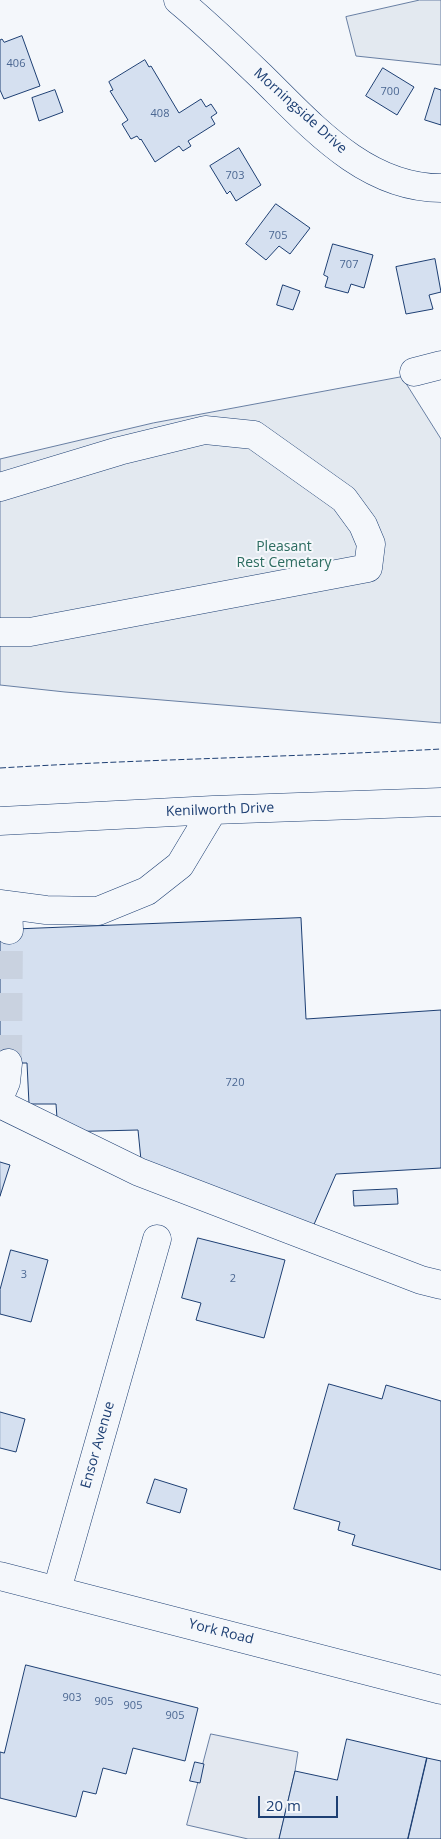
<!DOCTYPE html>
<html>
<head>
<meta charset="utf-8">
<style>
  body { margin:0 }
  #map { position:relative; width:441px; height:1839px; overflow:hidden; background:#f4f7fb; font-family:"Open Sans",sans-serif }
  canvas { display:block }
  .scale { position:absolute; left:258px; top:1796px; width:80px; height:22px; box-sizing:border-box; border:2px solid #1d3f73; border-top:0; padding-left:6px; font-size:15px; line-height:18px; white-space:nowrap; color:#1d3f73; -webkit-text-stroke:4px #f4f7fb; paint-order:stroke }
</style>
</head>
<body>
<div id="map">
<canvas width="441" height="1839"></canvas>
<div class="scale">20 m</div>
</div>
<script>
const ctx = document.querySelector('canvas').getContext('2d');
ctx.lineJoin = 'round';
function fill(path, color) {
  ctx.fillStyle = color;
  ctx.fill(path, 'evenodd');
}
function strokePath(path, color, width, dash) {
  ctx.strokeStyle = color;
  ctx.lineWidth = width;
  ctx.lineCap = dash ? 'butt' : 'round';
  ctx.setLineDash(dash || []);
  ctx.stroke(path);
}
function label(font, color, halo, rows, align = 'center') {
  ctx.font = font + ' "Open Sans",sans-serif';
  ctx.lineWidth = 4;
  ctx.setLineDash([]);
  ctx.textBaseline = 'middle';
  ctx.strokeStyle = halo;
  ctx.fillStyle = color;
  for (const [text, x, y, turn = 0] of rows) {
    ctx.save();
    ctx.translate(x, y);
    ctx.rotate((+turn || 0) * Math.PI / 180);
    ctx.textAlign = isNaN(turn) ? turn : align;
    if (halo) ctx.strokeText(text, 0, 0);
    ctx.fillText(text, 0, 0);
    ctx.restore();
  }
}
const green = new Path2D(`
  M420,0H441V65L356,56L346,17Z
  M402,377L441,439V723L65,692L0,685V459L153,423Z`);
const parking = new Path2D(`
  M211,1734L298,1752L295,1771L279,1839H248L187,1825Z`);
const building = new Path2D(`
  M22,36L40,86L4,99L0,90V40L2,39L4,42Z
  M145,60L149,67L151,66L179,113L201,99L206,107L211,104L217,113L211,117L215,124L188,141L191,146L183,151L179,146L155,162L141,139L140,140L137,136L131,139L122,124L128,120L110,91L113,90L109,82Z
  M383,68L414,87L397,115L366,96Z
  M435,88L441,90V125L425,120Z
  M55,90L63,112L39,121L32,98Z
  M239,148L261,185L236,201L230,191L227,194L210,166Z
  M276,204L310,228L290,254L279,246L266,260L246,244Z
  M333,244L373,255L364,288L351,284L348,293L325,287L328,277L324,275Z
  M435,259L441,292L429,295L433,309L406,314L396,267Z
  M283,285L300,291L293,310L277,305Z
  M301,918L306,1019L441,1010V1168L336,1174L312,1229L141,1160L138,1130L58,1132L56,1104H29L27,1063H0V930Z
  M0,1162L10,1165L0,1196Z
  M397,1189L398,1204L354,1206L353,1191Z
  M198,1238L285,1260L264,1338L196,1320L201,1303L182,1298Z
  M11,1250L48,1260L31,1322L0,1314V1290Z
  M329,1384L382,1399L386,1385L441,1401V1570L352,1545L355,1535L338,1530L340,1522L294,1509Z
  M0,1412L25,1419L16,1452L0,1448Z
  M155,1479L187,1489L180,1513L147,1503Z
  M26,1665L198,1708L185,1761L133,1748L126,1774L103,1768L96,1794L83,1791L76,1817L0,1798V1752L4,1753Z
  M347,1739L427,1758L408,1839H279L295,1771L337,1780Z
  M427,1758L441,1761V1839H408Z
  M195,1762L204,1764L200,1783L190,1781Z`);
const minorTunnel = new Path2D(`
  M8,1063L9,930`);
const minor = new Path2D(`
  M178,0C207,24 235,51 262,77C312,126 365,188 441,188
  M414,372L441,365
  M0,487L119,451L205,430L254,435L344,499L363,525L371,544L368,568L30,632H0
  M0,821L213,810L441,802
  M0,904L46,910L98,911L147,891L180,865L213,810
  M8,905L9,930
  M0,1096L6,1082L8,1063
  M0,1104L139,1172L421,1280L441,1285
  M57,1590L157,1239`);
const major = new Path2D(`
  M0,1576L441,1690`);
const fence = new Path2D(`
  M0,768C147,759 294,757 441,749`);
const numberNames = [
  ["406",16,64],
  ["700",390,92],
  ["408",160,114],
  ["703",235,176],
  ["705",278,236],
  ["707",349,265],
  ["720",235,1083],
  ["3",24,1275],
  ["2",233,1279],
  ["903",72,1698],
  ["905",104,1702],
  ["905",133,1706],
  ["905",175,1716]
];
const streetNames = [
  ["Morningside Drive",300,111,42],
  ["Kenilworth Drive",220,810,-2],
  ["Ensor Avenue",98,1445,-74],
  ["York Road",221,1632,14]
];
const parkNames = [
  ["Pleasant",284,547],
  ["Rest Cemetary",284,563]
];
fill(green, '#e3e9f0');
strokePath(green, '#687fa3', 1);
fill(parking, '#e3e8f0');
strokePath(parking, '#687fa3', 1);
fill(building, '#d5e0f0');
strokePath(building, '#1d3f73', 1);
strokePath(minorTunnel, '#c9d2e0', 28, [28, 14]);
strokePath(minor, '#1d3f73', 29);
strokePath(major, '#1d3f73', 29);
strokePath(minor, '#f4f7fb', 28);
strokePath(major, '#f4f7fb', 28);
strokePath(fence, '#1d3f73', 1, [6, 2.5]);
label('11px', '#4b6792', null, numberNames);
label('14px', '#1d3f73', '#f4f7fb', streetNames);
label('14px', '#2c6c60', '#f4f7fb', parkNames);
</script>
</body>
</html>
